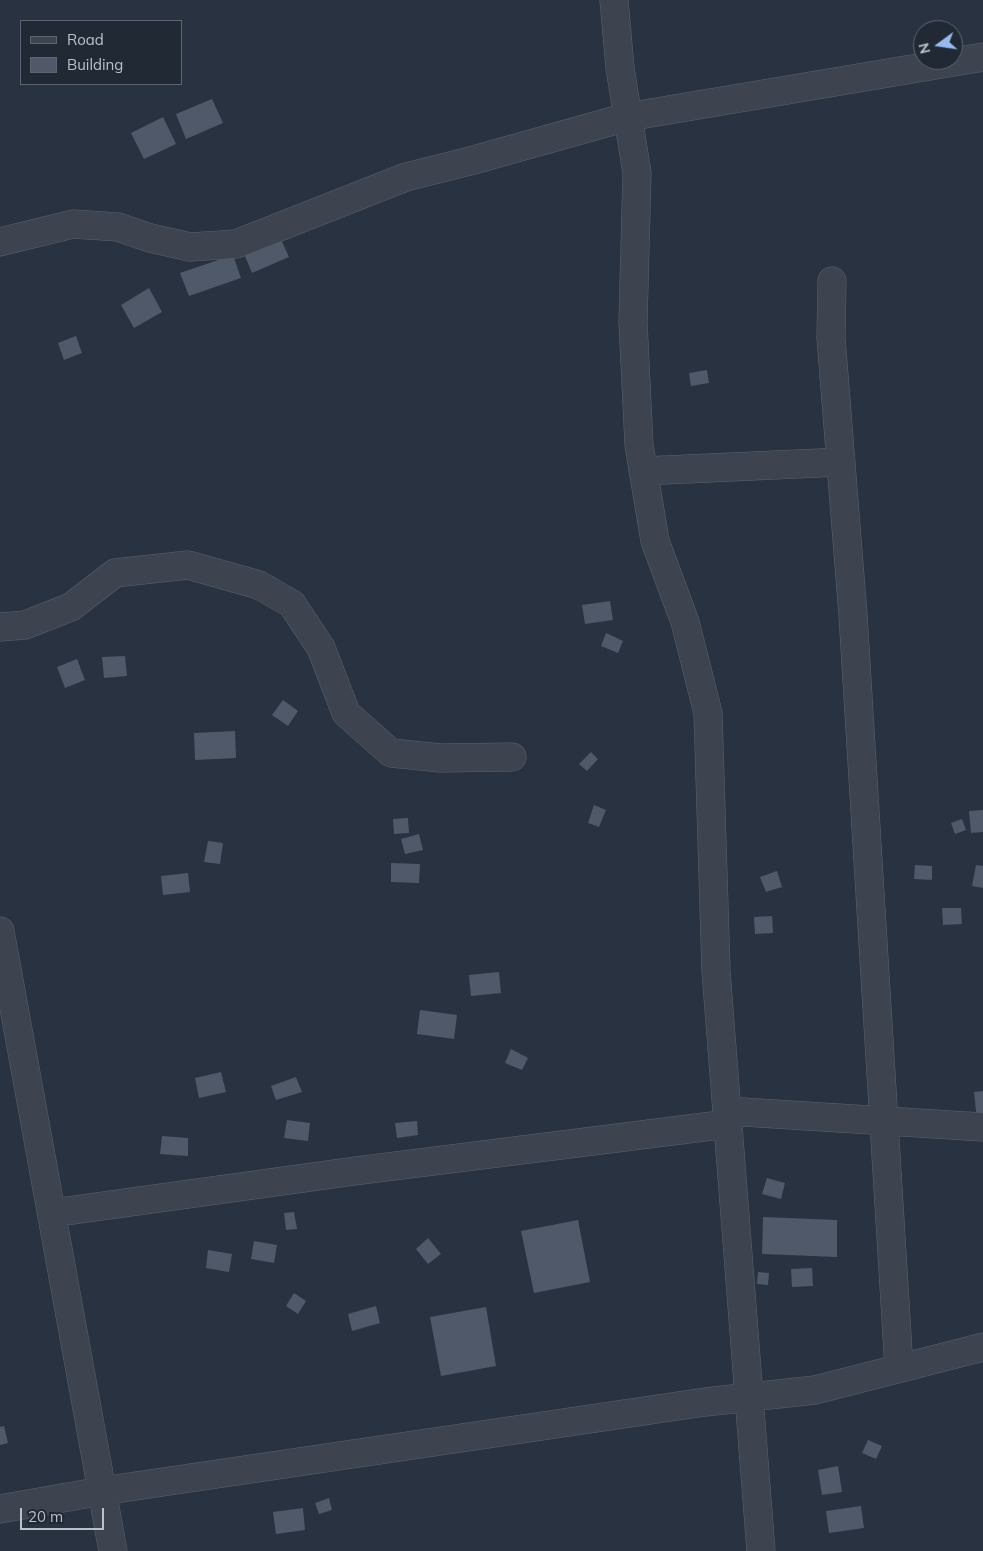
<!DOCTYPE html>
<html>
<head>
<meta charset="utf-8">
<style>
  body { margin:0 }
  #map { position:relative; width:983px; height:1551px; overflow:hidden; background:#293240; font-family:Mulish,sans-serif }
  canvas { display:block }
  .legend { position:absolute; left:20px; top:20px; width:162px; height:65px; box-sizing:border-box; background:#212935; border:1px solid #5e6571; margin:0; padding:6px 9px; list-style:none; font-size:15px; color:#b9c0ca }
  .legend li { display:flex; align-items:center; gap:10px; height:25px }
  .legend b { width:25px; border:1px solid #5e6571 }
  .north { position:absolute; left:913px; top:20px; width:50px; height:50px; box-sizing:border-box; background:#212935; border:1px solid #5e6571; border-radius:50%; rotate:256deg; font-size:14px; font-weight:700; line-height:20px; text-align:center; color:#b9c0ca }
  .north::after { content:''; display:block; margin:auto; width:18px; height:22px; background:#98b9f0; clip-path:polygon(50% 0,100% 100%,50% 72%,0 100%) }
  .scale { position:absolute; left:20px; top:1508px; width:84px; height:22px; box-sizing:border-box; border:2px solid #b9c0ca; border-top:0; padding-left:6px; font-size:15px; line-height:18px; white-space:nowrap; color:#b9c0ca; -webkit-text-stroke:4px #212935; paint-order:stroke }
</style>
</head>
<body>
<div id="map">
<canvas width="983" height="1551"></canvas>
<ul class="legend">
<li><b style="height:6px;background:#3d4450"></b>Road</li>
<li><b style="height:14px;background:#4f5969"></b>Building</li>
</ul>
<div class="north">N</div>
<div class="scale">20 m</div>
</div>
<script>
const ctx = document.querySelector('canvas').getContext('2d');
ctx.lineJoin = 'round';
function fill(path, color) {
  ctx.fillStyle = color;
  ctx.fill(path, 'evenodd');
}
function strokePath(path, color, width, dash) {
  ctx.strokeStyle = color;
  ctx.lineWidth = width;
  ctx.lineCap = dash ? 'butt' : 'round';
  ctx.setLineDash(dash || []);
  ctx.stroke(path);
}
const building = new Path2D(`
  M212,99L223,123L186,139L176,114Z
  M163,117L176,144L144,159L131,133Z
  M278,233L289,257L252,273L242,249Z
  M233,255L241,278L189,296L180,273Z
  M149,288L162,312L134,328L121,305Z
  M76,336L82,353L64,360L58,343Z
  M707,370L709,383L691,386L689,373Z
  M610,601L613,620L585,624L582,605Z
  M606,633L623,641L618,653L601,646Z
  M125,656L127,676L104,678L102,657Z
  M77,659L85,680L65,688L57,667Z
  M283,700L298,711L288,726L272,715Z
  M235,731L236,758L195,760L194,733Z
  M591,752L598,759L587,771L579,764Z
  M594,805L606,810L599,827L588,823Z
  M983,810V832L971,833L969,811Z
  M408,818L409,833L394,834L393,819Z
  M962,819L966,830L955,834L951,823Z
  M419,834L423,850L405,854L401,839Z
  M208,841L223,843L220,864L204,862Z
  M391,863L420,864L419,883L391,882Z
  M915,865L932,866V880L914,879Z
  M976,865L983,866V888L972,886Z
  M777,871L782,887L766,892L760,877Z
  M188,873L190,892L163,895L161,876Z
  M942,908H961L962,924L943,925Z
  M772,916L773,933L755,934L754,917Z
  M499,972L501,993L471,996L469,975Z
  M420,1010L457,1015L454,1039L417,1034Z
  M511,1049L528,1058L522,1070L505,1063Z
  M221,1072L226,1092L199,1098L195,1078Z
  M296,1077L302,1092L276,1100L271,1086Z
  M983,1091V1119L977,1120L974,1092Z
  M287,1120L310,1123L308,1141L284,1138Z
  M417,1121L418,1135L397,1138L395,1123Z
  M162,1136L188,1138V1156L160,1154Z
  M767,1178L785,1183L781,1199L762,1194Z
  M294,1212L297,1229L286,1230L284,1213Z
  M763,1217L837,1220V1257L762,1254Z
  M578,1220L590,1282L534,1293L521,1231Z
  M428,1238L441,1254L428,1264L416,1249Z
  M254,1241L277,1245L274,1263L251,1259Z
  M208,1250L232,1254L229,1272L206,1268Z
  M812,1268L813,1286L792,1287L791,1269Z
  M758,1272L769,1273L768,1285L757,1284Z
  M294,1293L306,1301L298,1314L286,1306Z
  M376,1306L380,1323L352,1331L348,1314Z
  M486,1307L496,1366L441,1376L430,1317Z
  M4,1426L8,1443L0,1445V1427Z
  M868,1440L882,1446L876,1459L862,1453Z
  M838,1466L842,1492L822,1495L818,1470Z
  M329,1498L332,1510L319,1514L315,1503Z
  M861,1506L864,1528L829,1533L826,1511Z
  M303,1508L305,1530L276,1534L273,1512Z`);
const minor = new Path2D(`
  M614,0L620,68L637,173L633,322L639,445L655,541L685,622L708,713L716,971L761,1551
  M0,242L73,224L118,227L150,238L190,247L236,244L406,177L470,161L627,117L983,57
  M832,281L831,338L853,615L899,1368
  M643,471L841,462
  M0,627L25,625L71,607L115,573L188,565L259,585L292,604L321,648L346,713L391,753L441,758L512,757
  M0,931L113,1551
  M727,1111L983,1127
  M52,1213L355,1171L728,1124
  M0,1509L102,1491L705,1402L815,1390L983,1347`);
fill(building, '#4f5969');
strokePath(minor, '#5a626d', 29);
strokePath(minor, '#3d4450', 28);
</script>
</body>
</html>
